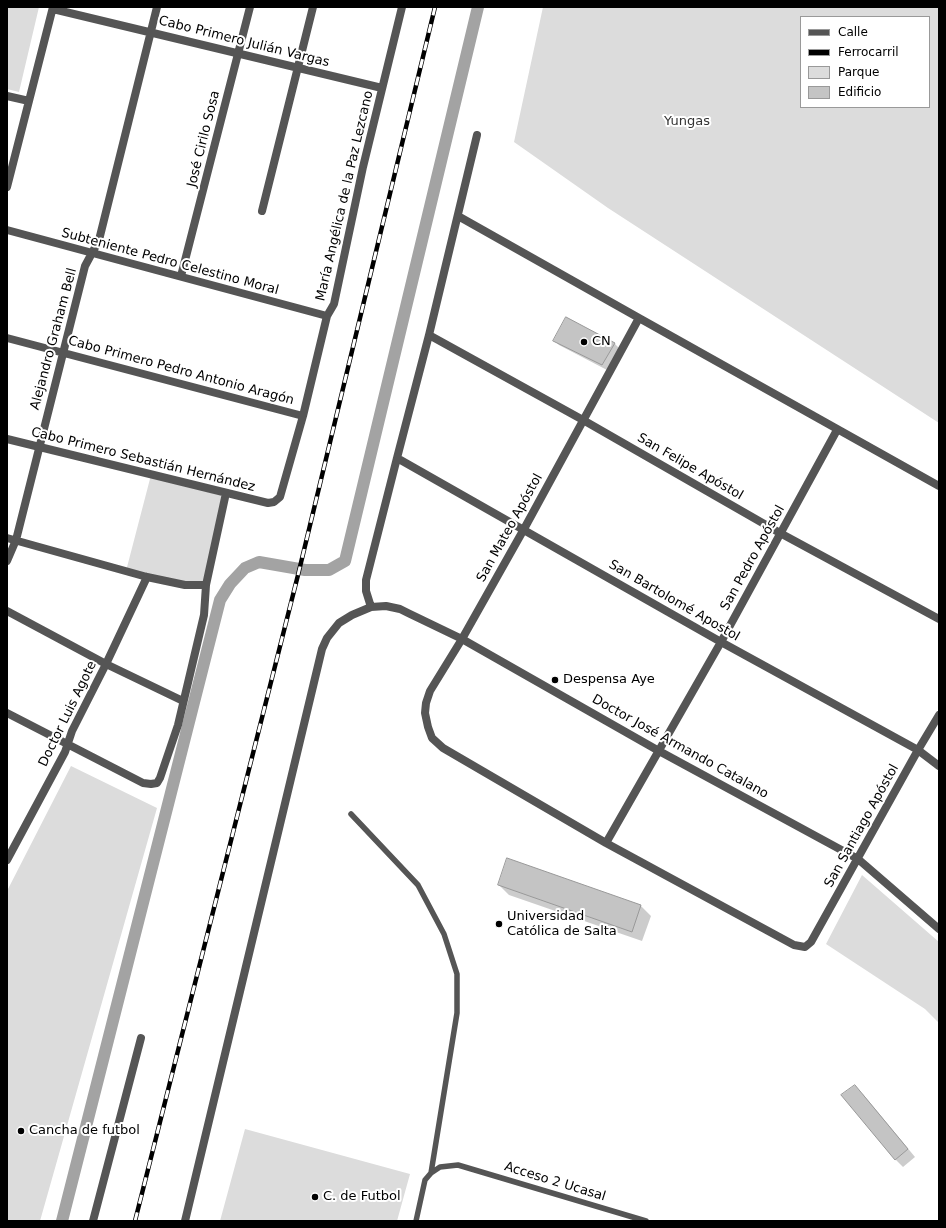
<!DOCTYPE html>
<html>
<head>
<meta charset="utf-8">
<style>
  body { margin:0 }
  #map { position:relative; width:946px; height:1228px; overflow:hidden; background:#fff; font-family:"DejaVu Sans",sans-serif }
  canvas { display:block }
  .frame { position:absolute; inset:0; border:8px solid #000; pointer-events:none }
  .legend { position:absolute; left:800px; top:16px; width:130px; height:92px; box-sizing:border-box; background:#fff; border:1px solid #999; margin:0; padding:5px 7px; list-style:none; font-size:12px; color:#000 }
  .legend li { display:flex; align-items:center; gap:8px; height:20px }
  .legend b { width:20px; border:1px solid #999 }
</style>
</head>
<body>
<div id="map">
<canvas width="946" height="1228"></canvas>
<div class="frame"></div>
<ul class="legend">
<li><b style="height:5px;background:#555"></b>Calle</li>
<li><b style="height:5px;background:#000"></b>Ferrocarril</li>
<li><b style="height:11px;background:#dcdcdc"></b>Parque</li>
<li><b style="height:11px;background:#c4c4c4"></b>Edificio</li>
</ul>
</div>
<script>
const ctx = document.querySelector('canvas').getContext('2d');
ctx.lineJoin = 'round';
function fill(path, color) {
  ctx.fillStyle = color;
  ctx.fill(path, 'evenodd');
}
function strokePath(path, color, width, dash) {
  ctx.strokeStyle = color;
  ctx.lineWidth = width;
  ctx.lineCap = dash ? 'butt' : 'round';
  ctx.setLineDash(dash || []);
  ctx.stroke(path);
}
function label(font, color, halo, rows, align = 'center') {
  ctx.font = font + ' "DejaVu Sans",sans-serif';
  ctx.lineWidth = 4;
  ctx.setLineDash([]);
  ctx.textBaseline = 'middle';
  ctx.strokeStyle = halo;
  ctx.fillStyle = color;
  for (const [text, x, y, turn = 0] of rows) {
    ctx.save();
    ctx.translate(x, y);
    ctx.rotate((+turn || 0) * Math.PI / 180);
    ctx.textAlign = isNaN(turn) ? turn : align;
    if (halo) ctx.strokeText(text, 0, 0);
    ctx.fillText(text, 0, 0);
    ctx.restore();
  }
}
const green = new Path2D(`
  M7,7H39L19,92L7,89Z
  M543,7H939V423L608,208L514,142ZM801,17H929V107H801Z
  M151,475L226,493L206,585L126,571Z
  M71,766L157,808L40,1221H7V891Z
  M862,875L939,942V1023L925,1009L826,944Z
  M245,1129L410,1174L397,1221H220Z`);
const shadow = new Path2D(`
  M566,318L615,344L620,349L607,370L559,345L554,340Z
  M499,885L640,905L651,916L642,941L509,895Z
  M862,1093L915,1157L903,1167L895,1159Z`);
const canal = new Path2D(`
  M62,1221L220,600L230,584L245,568L259,562L305,570H329L345,561L478,7`);
const building = new Path2D(`
  M566,317L615,343L602,365L553,341Z
  M507,858L641,905L632,932L498,885Z
  M855,1085L908,1149L895,1160L841,1095Z`);
const lane = new Path2D(`
  M351,814L418,885L444,934L457,974V1013L431,1173
  M416,1221L425,1180L431,1173L440,1167L458,1165L646,1221`);
const street = new Path2D(`
  M53,9L382,88
  M7,96L29,101
  M7,187L53,7
  M262,211L313,7
  M458,216L639,318L939,486
  M7,230L327,316
  M181,276L250,7
  M639,318L524,529L462,639L430,691L426,703L425,713L428,727L432,738L443,748L606,843L794,945L805,947L811,942L918,750L939,715
  M429,335L583,420L780,533L939,619
  M7,338L303,416
  M7,439L268,503L274,502L280,497L303,416L327,316L334,304L363,167L402,7
  M397,458L721,642L918,750L939,766
  M7,538L147,577L185,585H206
  M7,561L16,540L85,266L99,240L157,7
  M371,607L366,591V580L397,458L429,335L477,135
  M7,611L106,664L183,701
  M7,713L143,783L151,784L157,783L160,778L178,725L204,615L206,585L226,493
  M606,843L721,642L837,430
  M7,860L65,752L72,731L106,664L147,577
  M93,1221L141,1038
  M185,1221L322,649L327,638L339,623L352,615L371,607L386,606L400,609L408,613L462,639L659,751L858,859L939,929`);
const rail = new Path2D(`
  M135,1221L298,575L435,7`);
const markers = [
  [584,342,4,"#000"],
  [555,680,4,"#000"],
  [499,924,4,"#000"],
  [21,1131,4,"#000"],
  [315,1197,4,"#000"]
];
const streetNames = [
  ["Cabo Primero Julián Vargas",244,42,14],
  ["José Cirilo Sosa",204,139,-76],
  ["María Angélica de la Paz Lezcano",345,196,-77],
  ["Subteniente Pedro Celestino Moral",170,262,15],
  ["Alejandro Graham Bell",54,339,-75],
  ["Cabo Primero Pedro Antonio Aragón",181,371,15],
  ["Cabo Primero Sebastián Hernández",143,460,14],
  ["San Felipe Apóstol",690,467,30],
  ["San Mateo Apóstol",510,528,-61],
  ["San Pedro Apóstol",753,558,-61],
  ["San Bartolomé Apostol",674,601,30],
  ["Doctor Luis Agote",68,714,-64],
  ["Doctor José Armando Catalano",680,747,29],
  ["San Santiago Apóstol",862,826,-61],
  ["Acceso 2 Ucasal",555,1182,17]
];
const parkNames = [
  ["Yungas",687,122]
];
const poiNames = [
  ["CN",592,342],
  ["Despensa Aye",563,680],
  ["Universidad",507,917],
  ["Católica de Salta",507,932],
  ["Cancha de futbol",29,1131],
  ["C. de Futbol",323,1197]
];
fill(green, '#dcdcdc');
fill(shadow, '#0003');
strokePath(canal, '#a3a3a3', 12);
fill(building, '#c4c4c4');
strokePath(building, '#999', 1);
strokePath(lane, '#555', 5.5);
strokePath(street, '#555', 8);
strokePath(rail, '#000', 4.5);
strokePath(rail, '#fff', 3, [9]);
for (const [x, y, r, color] of markers) {
  const dot = new Path2D();
  dot.arc(x, y, r, 0, 2 * Math.PI);
  ctx.fillStyle = color;
  ctx.fill(dot);
  strokePath(dot, '#fff', 1.5);
}
label('13px', '#000', '#fff', streetNames);
label('13px', '#333', '#fff', parkNames);
label('13px', '#000', '#fff', poiNames, 'left');
</script>
</body>
</html>
